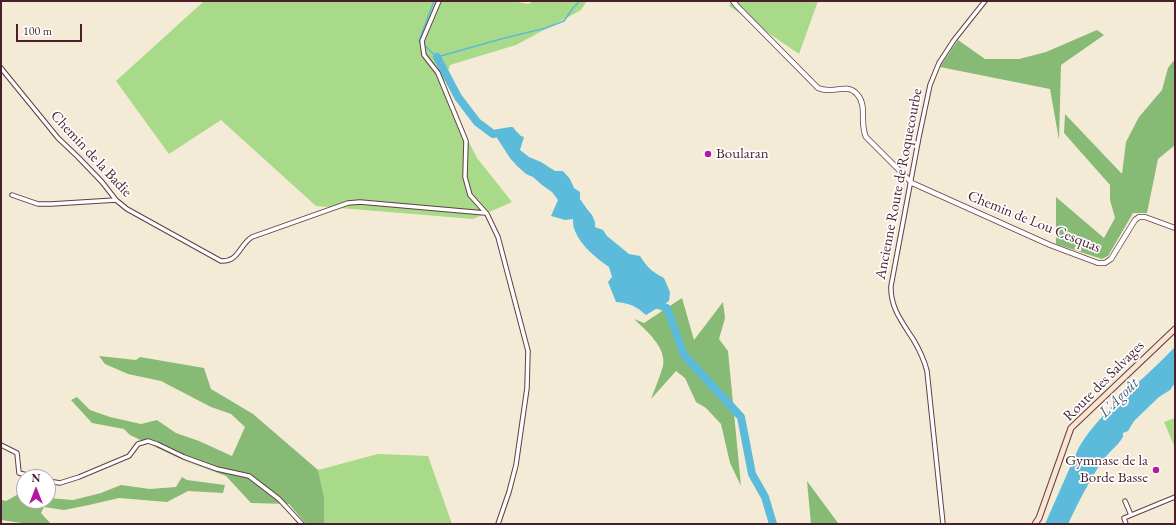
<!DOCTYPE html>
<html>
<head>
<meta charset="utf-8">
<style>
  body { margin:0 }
  #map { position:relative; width:1176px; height:525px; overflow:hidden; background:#f3ebd5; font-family:"EB Garamond",serif }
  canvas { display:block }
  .frame { position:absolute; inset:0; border:2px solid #4a1f2b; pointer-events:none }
  .north { position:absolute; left:16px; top:469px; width:40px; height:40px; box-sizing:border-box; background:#fff; border:1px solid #b7a5aa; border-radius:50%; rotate:0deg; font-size:11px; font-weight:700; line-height:16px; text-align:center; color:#4a1f2b }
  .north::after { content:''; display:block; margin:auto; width:14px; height:18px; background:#b5179e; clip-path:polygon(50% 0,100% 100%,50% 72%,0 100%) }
  .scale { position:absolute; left:16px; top:24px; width:66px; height:18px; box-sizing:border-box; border:2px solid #4a1f2b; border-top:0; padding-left:5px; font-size:12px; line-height:14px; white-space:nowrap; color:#4a1f2b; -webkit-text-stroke:3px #fff; paint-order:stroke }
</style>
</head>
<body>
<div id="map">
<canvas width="1176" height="525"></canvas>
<div class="frame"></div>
<div class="north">N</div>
<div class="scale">100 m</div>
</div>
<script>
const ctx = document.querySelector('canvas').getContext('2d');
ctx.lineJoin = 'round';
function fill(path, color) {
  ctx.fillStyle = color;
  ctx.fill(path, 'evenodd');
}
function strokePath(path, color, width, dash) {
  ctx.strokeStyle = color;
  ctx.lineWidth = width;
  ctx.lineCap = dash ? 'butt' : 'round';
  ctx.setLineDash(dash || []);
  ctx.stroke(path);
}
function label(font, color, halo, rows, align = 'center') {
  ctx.font = font + ' "EB Garamond",serif';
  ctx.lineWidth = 3.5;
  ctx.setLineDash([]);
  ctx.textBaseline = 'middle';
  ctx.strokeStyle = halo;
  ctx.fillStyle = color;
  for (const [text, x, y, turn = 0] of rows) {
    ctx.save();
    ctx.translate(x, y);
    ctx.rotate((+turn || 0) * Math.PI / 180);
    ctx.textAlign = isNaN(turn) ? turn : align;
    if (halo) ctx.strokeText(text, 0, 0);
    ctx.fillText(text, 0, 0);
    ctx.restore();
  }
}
const green = new Path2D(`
  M202,1H512L528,4L534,1H587L581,10L516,45L450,65L442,89L477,158L512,202L473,219L316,206L221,120L169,154L116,81L203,2Z
  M731,1H818L799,54L729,6Z
  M1175,418V448L1164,422Z
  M378,454L428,456L452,524H324V497L318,470Z`);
const forest = new Path2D(`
  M1097,30L1104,35L1061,65L1059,140L1050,89L940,67L958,40L985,59H1019L1046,52Z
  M1175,59V145L1158,159L1147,213H1133L1108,256L1102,259L1056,244V197L1104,238L1115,218L1110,200V185L1064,133L1065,114L1122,174L1126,142L1139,117L1162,90L1168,68Z
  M682,298L694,340L723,302L725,318L719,339L728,351L741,486L730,463L721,424L706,408L696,402L685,378L676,371L651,399C655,388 660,377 663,366C667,348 646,330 634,319L644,323Z
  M99,356L136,360L140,357L204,368L211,389L253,414L318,470L324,497V524H306L289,504L251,503L226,476L183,460L130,435L124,429L92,423L71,400L77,397L90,410L110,417L141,424L157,420L176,433L199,441L232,456L245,427L231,414L211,407L161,381L128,374L105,364Z
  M182,477L187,480L225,485L223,493L188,491L167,502L119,498L89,505L64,510L44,507L41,513L51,524H29L1,520V500L6,501L22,492H24V501H48V498L73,500L101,493L121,485L150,489L176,487Z
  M807,481L838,523L839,524H811Z`);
const water = new Path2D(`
  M501,130H515L521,136L524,137L520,150L529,157L541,162L555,171H563L570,179L574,188L580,192V199L587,209L592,215L595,222V227L603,230L607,236L629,254L640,256C647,267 652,272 664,278L670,292L669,301L646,315C636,306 629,303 616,302L608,282L612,277L609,267C596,258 581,246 575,231C573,227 573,223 573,219L565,220L551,216L558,200L552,192L542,185L533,177L526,174L517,166L510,158L497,138Z
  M1175,347V383L1170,390L1159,397L1134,421L1128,431L1123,433V437C1117,447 1107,453 1101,463C1088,483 1078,503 1068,524H1045L1079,447C1095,420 1119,400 1142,379C1153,369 1164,358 1175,347Z`);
const stream = new Path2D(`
  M421,43L419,41L434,1
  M424,45L437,57L501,39L546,28L564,21L573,8L580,1`);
const river = new Path2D(`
  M437,57L458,97L477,122L493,134L511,131
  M652,303L667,308L684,355L741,417L752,474L765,497L773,524`);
const minor = new Path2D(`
  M439,1L422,41L424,55L438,73L466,141L465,177L470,195L487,214L498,237L528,351L527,388L516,465L509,492L498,524
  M1,68L58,138L78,157L102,182L116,200L127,209L221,261C239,262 239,245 252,237L348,203L360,202L485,213
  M12,195L38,204H51L116,200
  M1,445L17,453L19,473L35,477
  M48,481L60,483L79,477L129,456L138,444L148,441L157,444L184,457L217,469L249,476L279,499L302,524
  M1125,501L1131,515
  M943,524L927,371C924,359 919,349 913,339C902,322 890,307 891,286L919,137L930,85L939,63L954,40L985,1
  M1126,524L1124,518L1175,497`);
const tertiary = new Path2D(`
  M733,1L736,5L818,88C833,95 846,82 857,94C868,106 859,123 866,137L912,183L1050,245L1098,263H1105L1111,259L1135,220L1139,217H1145L1175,228`);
const secondary = new Path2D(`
  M1035,524L1039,518L1071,428L1175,329`);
const markers = [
  [708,154,4,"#b5179e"],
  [1156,470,4,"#b5179e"]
];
const streetNames = [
  ["Chemin de la Badie",91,154,47],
  ["Ancienne Route de Roquecourbe",899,184,-79],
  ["Chemin de Lou Cesquas",1034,222,22],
  ["Route des Salvages",1104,381,-45]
];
const poiNames = [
  ["Boularan",716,154],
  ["Gymnase de la",1148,461,"right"],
  ["Borde Basse",1148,478,"right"]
];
const waterNames = [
  ["L'Agoût",1119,398,-45]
];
fill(green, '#a8da89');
fill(forest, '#86ba75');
fill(water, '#5cbbdb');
strokePath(stream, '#5cbbdb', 1.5);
strokePath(river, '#5cbbdb', 8);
strokePath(minor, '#633e44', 5.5);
strokePath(tertiary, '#633e44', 6);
strokePath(secondary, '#633e44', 7);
strokePath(minor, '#fff', 3.5);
strokePath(tertiary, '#fff', 4.5);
strokePath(secondary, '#fce5d0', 5);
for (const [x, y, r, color] of markers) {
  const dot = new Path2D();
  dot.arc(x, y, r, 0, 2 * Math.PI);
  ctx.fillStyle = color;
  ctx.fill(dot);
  strokePath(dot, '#fff', 1.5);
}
label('15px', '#4a1f2b', '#fff', streetNames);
label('15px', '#4a1f2b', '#fff', poiNames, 'left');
label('italic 16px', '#515d71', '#fff', waterNames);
</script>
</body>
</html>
